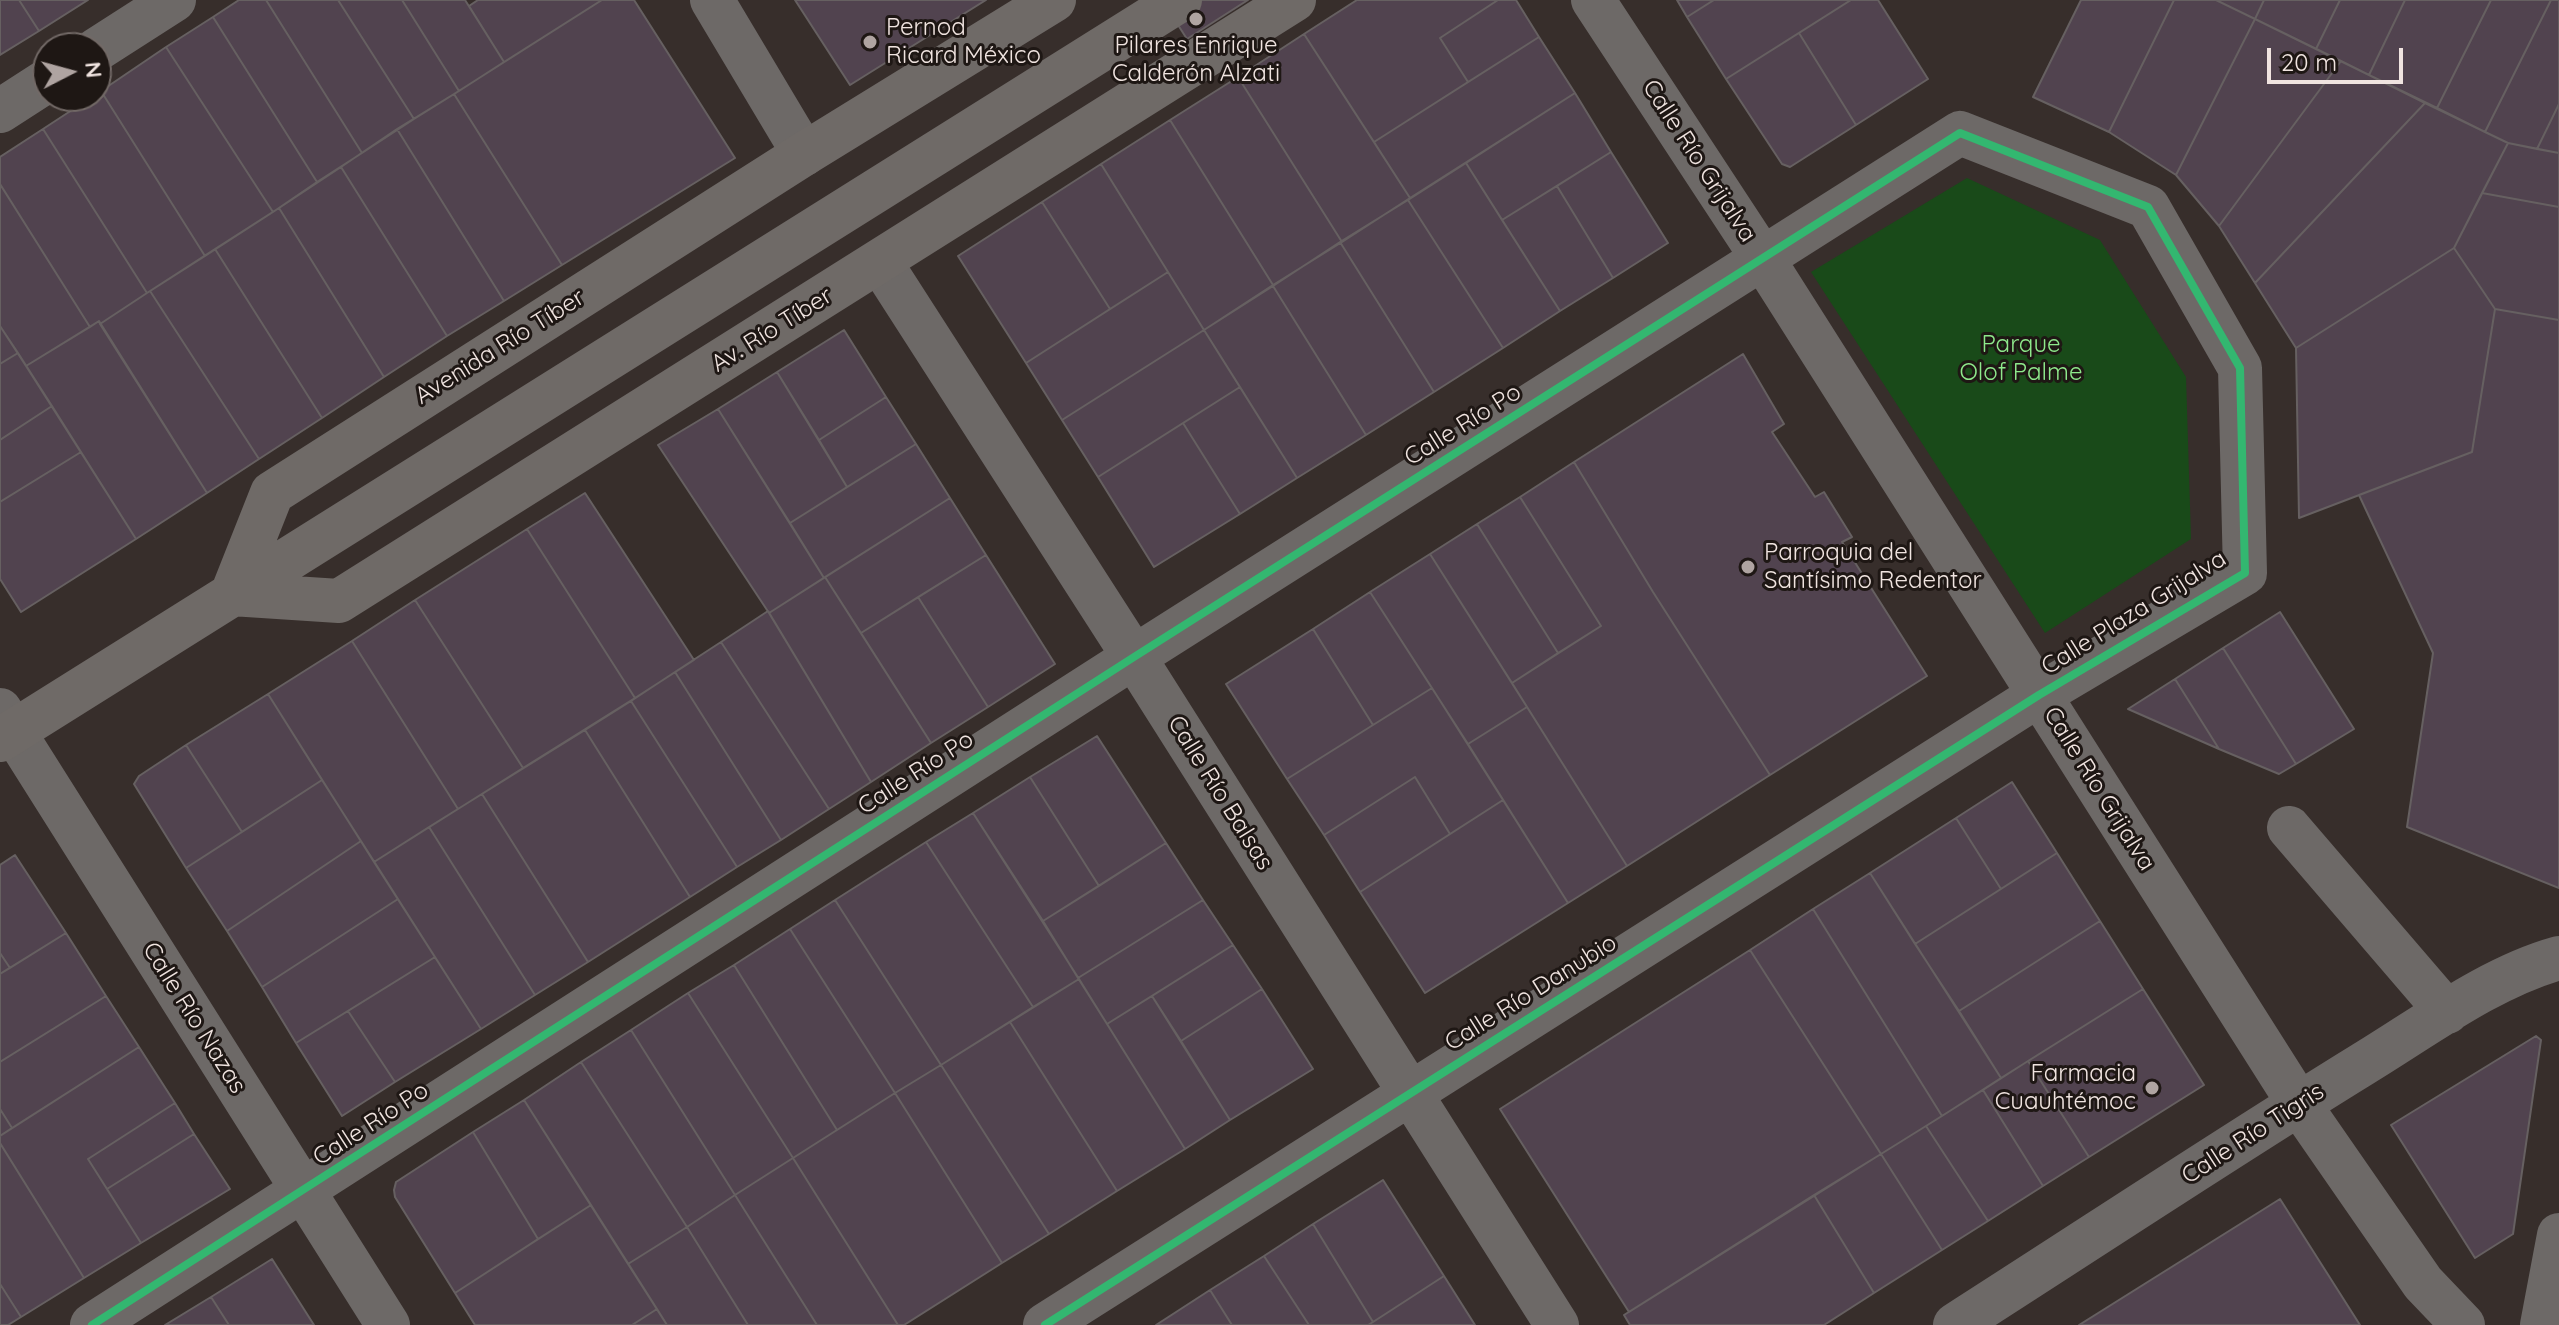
<!DOCTYPE html>
<html>
<head>
<meta charset="utf-8">
<style>
  body { margin:0 }
  #map { position:relative; width:2559px; height:1325px; overflow:hidden; background:#372e2b; font-family:Quicksand,sans-serif }
  canvas { display:block }
  .north { position:absolute; left:32px; top:32px; width:80px; height:80px; box-sizing:border-box; background:#1e1714; border:2px solid #726966; border-radius:50%; rotate:84deg; font-size:22px; font-weight:700; line-height:32px; text-align:center; color:#f0e4e0 }
  .north::after { content:''; display:block; margin:auto; width:28px; height:36px; background:#afa4a1; clip-path:polygon(50% 0,100% 100%,50% 72%,0 100%) }
  .scale { position:absolute; left:2267px; top:48px; width:136px; height:36px; box-sizing:border-box; border:4px solid #f0e4e0; border-top:0; padding-left:10px; font-size:24px; line-height:28px; white-space:nowrap; color:#f0e4e0; -webkit-text-stroke:6px #1e1714; paint-order:stroke }
</style>
</head>
<body>
<div id="map">
<canvas width="2559" height="1325"></canvas>
<div class="north">N</div>
<div class="scale">20 m</div>
</div>
<script>
const ctx = document.querySelector('canvas').getContext('2d');
ctx.lineJoin = 'round';
function fill(path, color) {
  ctx.fillStyle = color;
  ctx.fill(path, 'evenodd');
}
function strokePath(path, color, width, dash) {
  ctx.strokeStyle = color;
  ctx.lineWidth = width;
  ctx.lineCap = dash ? 'butt' : 'round';
  ctx.setLineDash(dash || []);
  ctx.stroke(path);
}
function label(font, color, halo, rows, align = 'center') {
  ctx.font = font + ' Quicksand,sans-serif';
  ctx.lineWidth = 6;
  ctx.setLineDash([]);
  ctx.textBaseline = 'middle';
  ctx.strokeStyle = halo;
  ctx.fillStyle = color;
  for (const [text, x, y, turn = 0] of rows) {
    ctx.save();
    ctx.translate(x, y);
    ctx.rotate((+turn || 0) * Math.PI / 180);
    ctx.textAlign = isNaN(turn) ? turn : align;
    if (halo) ctx.strokeText(text, 0, 0);
    ctx.fillText(text, 0, 0);
    ctx.restore();
  }
}
const green = new Path2D(`
  M1967,178L2100,240L2186,377L2191,539L2045,633L1811,272Z`);
const building = new Path2D(`
  M0,0H19L39,31L0,55Z
  M19,0H88L39,31Z
  M239,0H266L362,153L317,182L213,17Z
  M266,0H338L414,119L362,153Z
  M338,0H402L459,91L414,119Z
  M402,0H465L504,62L459,91Z
  M478,0H602L504,62L469,6Z
  M602,0H634L735,158L562,265L454,94Z
  M795,0H986L850,85Z
  M1162,0H1248L1187,39Z
  M1357,0H1498L1440,38L1468,82L1374,142L1304,34Z
  M1498,0H1516L1539,37L1468,82L1440,38Z
  M1677,0H1714L1687,17Z
  M1714,0H1851L1726,79L1687,17Z
  M1851,0H1878L1928,79L1856,125L1799,33Z
  M2081,0H2174L2109,132L2033,97Z
  M2174,0H2216L2255,19L2176,175L2109,132Z
  M2216,0H2264L2255,19Z
  M2264,0H2340L2316,49L2255,19Z
  M2340,0H2405L2369,75L2316,49Z
  M2405,0H2491L2437,108L2369,75Z
  M2491,0H2551L2485,132L2437,108Z
  M2551,0H2559V104L2537,149L2508,143L2485,132Z
  M213,17L317,182L273,212L166,47Z
  M2255,19L2341,61L2219,226L2176,175Z
  M1799,33L1856,125L1790,167L1782,164L1726,79Z
  M1304,34L1410,198L1342,242L1238,77Z
  M1539,37L1575,93L1410,198L1374,142Z
  M166,47L273,212L205,256L101,91Z
  M2341,61L2425,103L2255,283L2219,226Z
  M1238,77L1342,242L1273,285L1170,120Z
  M101,91L205,256L147,293L43,129Z
  M1575,93L1611,152L1502,220L1466,163Z
  M454,94L562,265L504,301L397,129Z
  M2425,103L2508,143L2454,248L2296,348L2255,283Z
  M2559,104V153L2537,149Z
  M1170,120L1273,285L1204,330L1101,164Z
  M43,129L147,293L100,324L99,321L90,327L0,184V157Z
  M397,129L504,301L447,336L341,167Z
  M2508,143L2559,153V207L2482,193Z
  M1611,152L1668,243L1613,278L1557,186Z
  M1466,163L1560,311L1503,348L1408,200Z
  M1101,164L1168,272L1110,309L1042,202Z
  M341,167L447,336L384,377L279,208Z
  M0,184L90,327L26,366L0,326Z
  M1557,186L1613,278L1560,311L1502,220Z
  M2482,193L2559,207V320L2495,309L2454,248Z
  M1408,200L1503,348L1434,392L1340,242Z
  M1042,202L1110,309L1026,363L958,256Z
  M279,208L384,377L322,418L215,249Z
  M1340,242L1434,392L1366,435L1273,286Z
  M2454,248L2495,309L2472,452L2299,518L2296,348Z
  M215,249L322,418L259,459L150,291Z
  M1168,272L1204,330L1062,420L1026,363Z
  M1273,286L1366,435L1297,478L1204,330Z
  M150,291L259,459L207,493L100,324Z
  M2495,309L2559,320V888L2407,827L2433,653L2359,495L2472,452Z
  M99,321L207,493L136,539L26,366Z
  M0,326L18,353L0,364Z
  M844,330L886,397L819,440L777,372Z
  M1204,330L1240,387L1098,477L1062,420Z
  M18,353L52,406L0,440V364Z
  M1743,354L1784,424L1772,432L1815,497L1824,492L1852,537L1842,542L1927,676L1770,775L1653,592L1574,462Z
  M777,372L847,487L790,523L718,409Z
  M1240,387L1297,478L1240,514L1183,423Z
  M886,397L916,444L847,487L819,440Z
  M52,406L81,452L0,502V440Z
  M718,409L824,578L769,613L658,445Z
  M1183,423L1240,514L1154,567L1098,477Z
  M916,444L950,498L824,578L790,523Z
  M81,452L136,539L21,612L0,579V502Z
  M1574,462L1653,592L1770,775L1627,866L1512,683L1601,626L1520,497Z
  M585,493L694,660L635,698L527,529Z
  M1520,497L1601,626L1558,653L1477,524Z
  M950,498L986,555L861,633L825,577Z
  M1477,524L1558,653L1512,683L1430,554Z
  M527,529L635,698L523,768L415,600Z
  M1430,554L1527,707L1468,744L1370,592Z
  M986,555L1055,664L988,707L918,597Z
  M825,577L931,743L871,782L769,613Z
  M1370,592L1432,688L1373,725L1313,629Z
  M918,597L988,707L931,743L861,633Z
  M415,600L523,768L458,809L352,641Z
  M768,611L871,782L829,809L721,642Z
  M2280,612L2354,729L2296,764L2223,648Z
  M1313,629L1373,725L1287,779L1226,684Z
  M352,641L458,809L374,862L268,694Z
  M721,642L829,809L781,840L675,672Z
  M2223,648L2296,764L2279,774L2219,749L2175,679Z
  M675,672L781,840L737,867L631,701Z
  M2175,679L2219,749L2128,709Z
  M1432,688L1503,800L1450,834L1415,777L1324,835L1287,779Z
  M268,694L322,780L242,832L186,745Z
  M631,701L737,867L690,897L585,730Z
  M1527,707L1627,866L1568,903L1468,744Z
  M585,730L690,897L588,962L482,794Z
  M1097,736L1166,843L1099,886L1030,777Z
  M186,745L242,832L186,868L134,784L139,776Z
  M1030,777L1099,886L1043,921L973,813Z
  M1415,777L1450,834L1360,892L1324,835Z
  M322,780L361,841L227,931L186,868Z
  M2012,782L2057,853L2001,889L1956,818Z
  M482,794L588,962L535,995L429,827Z
  M1503,800L1568,903L1425,993L1360,892Z
  M973,813L1079,979L1033,1007L926,842Z
  M1956,818L2001,889L1915,944L1870,873Z
  M429,827L535,995L481,1029L374,862Z
  M361,841L398,899L262,987L227,931Z
  M926,842L1033,1007L941,1065L835,900Z
  M1166,843L1203,900L1078,978L1043,921Z
  M2057,853L2100,921L1959,1011L1915,944Z
  M15,855L66,933L10,968L0,953V865Z
  M1870,873L2001,1078L1942,1116L1813,909Z
  M398,899L435,957L296,1043L262,987Z
  M835,900L941,1065L895,1093L790,929Z
  M1203,900L1233,945L1107,1024L1078,978Z
  M1813,909L1942,1116L1881,1154L1750,950Z
  M2100,921L2143,989L2001,1078L1959,1011Z
  M790,929L895,1093L837,1130L734,965Z
  M66,933L106,996L0,1062V974Z
  M1233,945L1262,989L1181,1041L1152,996Z
  M1750,950L1881,1154L1629,1312L1500,1109Z
  M0,953L10,968L0,974Z
  M435,957L481,1029L395,1082L348,1011Z
  M734,965L837,1130L793,1158L688,993Z
  M1079,979L1185,1149L1117,1191L1010,1022Z
  M1262,989L1313,1069L1230,1120L1181,1041Z
  M2143,989L2204,1085L2089,1157L2028,1061Z
  M688,993L793,1158L735,1195L631,1030Z
  M106,996L139,1047L12,1128L0,1109V1062Z
  M1152,996L1230,1120L1185,1149L1107,1024Z
  M348,1011L395,1082L342,1116L296,1043Z
  M1010,1022L1117,1191L1049,1234L941,1065Z
  M631,1030L735,1195L687,1227L581,1062Z
  M2536,1036L2541,1040L2513,1234L2475,1258L2391,1125Z
  M139,1047L175,1103L88,1159L141,1243L84,1278L0,1143V1136Z
  M2028,1061L2089,1157L2043,1186L1983,1090Z
  M581,1062L687,1227L628,1264L524,1100Z
  M941,1065L1049,1234L1002,1263L895,1093Z
  M1983,1090L2043,1186L1988,1221L1926,1126Z
  M895,1093L1002,1263L904,1325H898L793,1158Z
  M524,1100L591,1205L538,1239L473,1132Z
  M175,1103L194,1134L107,1189L88,1159Z
  M0,1109L12,1128L0,1136Z
  M1926,1126L1988,1221L1942,1250L1881,1154Z
  M473,1132L538,1239L455,1293L395,1197L394,1190L396,1182Z
  M194,1134L230,1189L141,1243L107,1189Z
  M0,1143L84,1278L21,1317L0,1284Z
  M1881,1154L1942,1250L1874,1293L1814,1195Z
  M793,1158L898,1325H817L735,1195Z
  M1383,1180L1444,1276L1373,1322L1313,1224Z
  M735,1195L817,1325H748L687,1227Z
  M1814,1195L1874,1293L1824,1325H1630L1624,1315Z
  M2280,1199L2360,1325H2079Z
  M591,1205L657,1309L632,1325H475L455,1293Z
  M1313,1224L1373,1322L1368,1325H1309L1264,1256Z
  M687,1227L748,1325H667L628,1264Z
  M1264,1256L1309,1325H1232L1210,1290Z
  M272,1259L314,1325H229L211,1297Z
  M1444,1276L1475,1325H1368L1373,1322Z
  M0,1284L21,1317L8,1325H0Z
  M1210,1290L1232,1325H1156Z
  M211,1297L229,1325H165Z
  M657,1309L667,1325H632Z`);
const minor = new Path2D(`
  M712,0L804,154
  M1593,0L1763,259L2299,1104L2423,1283L2463,1325
  M96,50L174,0
  M0,111L48,80
  M880,262L1134,657L1557,1325
  M0,710L388,1325
  M2289,828L2447,1012
  M92,1325L1134,657L1960,133L2148,207L2240,368L2245,573L2039,695L1045,1325
  M1955,1325C2091,1238 2225,1149 2363,1064C2424,1027 2490,977 2559,958
  M2542,1325L2559,1235`);
const major = new Path2D(`
  M232,594L339,601L1294,0
  M232,594L272,493L804,154L1054,0
  M0,740L1180,0`);
const cycleway = new Path2D(`
  M92,1325L1134,657L1960,133L2148,207L2240,368L2245,573L2039,695L1045,1325`);
const markers = [
  [1196,19,8,"#afa4a1"],
  [870,42,8,"#afa4a1"],
  [1748,567,8,"#afa4a1"],
  [2152,1088,8,"#afa4a1"]
];
const poiNames = [
  ["Pernod",886,28],
  ["Ricard México",886,56],
  ["Pilares Enrique",1196,46,"center"],
  ["Calderón Alzati",1196,74,"center"],
  ["Parroquia del",1764,553],
  ["Santísimo Redentor",1764,581],
  ["Farmacia",2136,1074,"right"],
  ["Cuauhtémoc",2136,1102,"right"]
];
const streetNames = [
  ["Calle Río Grijalva",1699,161,57],
  ["Av. Río Tíber",772,330,-32],
  ["Avenida Río Tíber",500,347,-32],
  ["Calle Río Po",1463,425,-32],
  ["Calle Plaza Grijalva",2134,613,-32],
  ["Calle Río Po",916,773,-33],
  ["Calle Río Grijalva",2099,789,58],
  ["Calle Río Balsas",1220,793,58],
  ["Calle Río Danubio",1531,993,-32],
  ["Calle Río Nazas",194,1018,58],
  ["Calle Río Po",371,1124,-33],
  ["Calle Río Tigris",2253,1134,-33]
];
const parkNames = [
  ["Parque",2021,345],
  ["Olof Palme",2021,373]
];
fill(green, '#194a19');
fill(building, '#51434f');
strokePath(building, '#666061', 2);
strokePath(minor, '#6d6967', 44);
strokePath(major, '#6f6a67', 44);
strokePath(cycleway, '#33b770', 8);
for (const [x, y, r, color] of markers) {
  const dot = new Path2D();
  dot.arc(x, y, r, 0, 2 * Math.PI);
  ctx.fillStyle = color;
  ctx.fill(dot);
  strokePath(dot, '#1e1714', 3);
}
label('24px', '#f0e4e0', '#1e1714', poiNames, 'left');
label('24px', '#f0e4e0', '#1e1714', streetNames);
label('24px', '#8ee98b', '#1e1714', parkNames);
</script>
</body>
</html>
